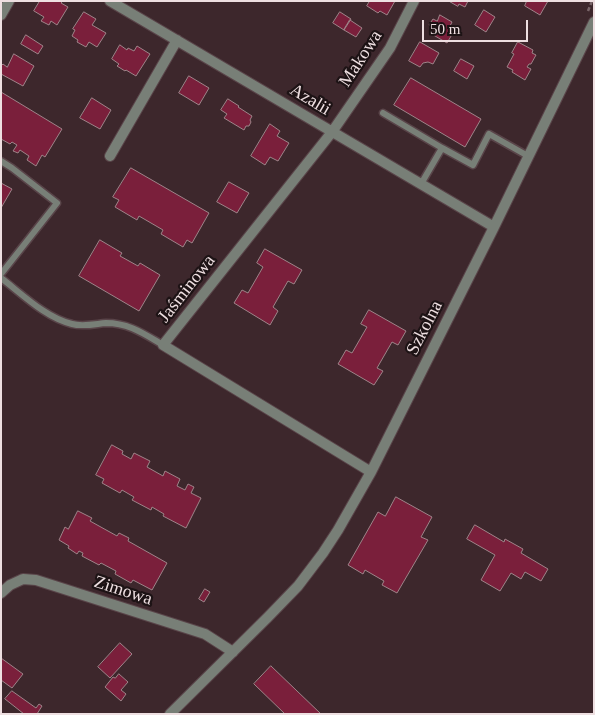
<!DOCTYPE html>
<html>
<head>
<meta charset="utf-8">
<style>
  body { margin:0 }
  #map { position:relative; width:595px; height:715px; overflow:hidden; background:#3d272c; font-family:Georgia,serif }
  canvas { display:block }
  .frame { position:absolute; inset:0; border:2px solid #eedfe1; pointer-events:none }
  .scale { position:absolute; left:422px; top:20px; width:106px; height:22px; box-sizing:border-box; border:2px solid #eedfe1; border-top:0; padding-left:6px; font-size:15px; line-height:18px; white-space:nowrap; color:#eedfe1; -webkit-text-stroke:4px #1d1315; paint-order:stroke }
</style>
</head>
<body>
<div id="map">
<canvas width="595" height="715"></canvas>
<div class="frame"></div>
<div class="scale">50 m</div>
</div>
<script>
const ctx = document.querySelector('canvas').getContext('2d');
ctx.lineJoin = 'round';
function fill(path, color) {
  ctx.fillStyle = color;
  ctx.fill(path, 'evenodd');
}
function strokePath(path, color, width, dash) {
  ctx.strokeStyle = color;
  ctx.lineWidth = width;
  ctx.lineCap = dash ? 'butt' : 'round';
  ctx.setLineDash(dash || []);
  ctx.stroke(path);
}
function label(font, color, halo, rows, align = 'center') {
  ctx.font = font + ' Georgia,serif';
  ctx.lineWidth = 4.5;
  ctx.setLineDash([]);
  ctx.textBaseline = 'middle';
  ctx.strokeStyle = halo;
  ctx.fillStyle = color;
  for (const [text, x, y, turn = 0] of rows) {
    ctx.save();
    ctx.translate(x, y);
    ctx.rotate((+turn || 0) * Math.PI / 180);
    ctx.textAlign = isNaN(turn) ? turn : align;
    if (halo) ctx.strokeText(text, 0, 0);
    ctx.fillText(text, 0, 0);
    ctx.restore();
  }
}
const building = new Path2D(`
  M40,1H63L61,3L68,7L57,25L51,21L49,25L41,21L44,17L34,11Z
  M370,1H395L387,15L380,11L378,13L367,6Z
  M449,1H468L465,7L459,4L458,6Z
  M527,1H548L540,15L525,6Z
  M484,10L495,17L486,32L475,25Z
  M84,12L96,19L92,25L106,33L97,47L89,42L86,47L77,42L78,40L72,36L75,30L73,29Z
  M340,12L351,19L344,30L333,23Z
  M440,15L452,22L449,28L454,31L447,43L430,33L433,27L429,25L433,19L437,21Z
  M350,20L362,28L356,37L344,30Z
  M26,35L43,46L38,54L21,44Z
  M420,42L439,53L433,64L428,62L423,63L420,67L409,61Z
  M518,42L533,50L532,53L536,55L531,64H529L527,67L531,69L525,80L512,72L513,70L507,67L514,54L512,53Z
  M120,45L127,50L128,48L134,51L137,46L150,54L136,76L126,70L125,71L117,66L119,64L112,59Z
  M14,54L34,66L23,86L1,74V66L3,64L7,67Z
  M461,59L474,66L467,79L454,71Z
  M189,76L209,88L199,105L179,93Z
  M411,78L481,119L465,147L394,105Z
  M1,92L62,129L45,157L42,155L36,166L27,160L29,156L20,150L18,153L13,151L17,145L12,142L10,144L1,139Z
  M92,98L111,110L100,129L80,118Z
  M228,99L239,106L238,107L252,116L250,120L251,122L249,126H246L244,130L224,118L227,114L221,110Z
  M270,124L280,131L277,136L289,143L278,161L270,157L265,165L251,156Z
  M131,168L209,213L192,243L187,240L183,247L161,234L163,230L139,216L137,220L115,207L119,200L113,197Z
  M229,182L249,193L237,213L217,202Z
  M1,183L12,189L1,208Z
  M100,240L122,253L120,256L138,266L140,263L160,275L139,311L79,276Z
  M265,249L302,270L294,284L288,281L273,307L278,311L270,325L234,303L242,290L248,293L263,267L257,263Z
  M369,310L406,331L398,345L392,342L377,368L383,371L374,385L338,364L346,350L352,353L367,327L361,324Z
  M112,445L123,451L122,454L131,459L134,453L150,461L147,467L163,476L165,471L180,479L177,486L185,490L188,484L194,487L191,493L201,498L186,528L163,516L164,514L152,507L151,510L132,500L134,497L122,490L120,493L102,483L104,479L96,475Z
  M396,497L432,517L421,537L428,540L397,593L382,585L384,581L365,570L363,574L348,565L378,512L385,516Z
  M78,511L92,518L90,521L117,536L119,533L129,538L128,541L167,563L152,590L133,580L131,583L115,574L116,571L101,563L99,565L82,556L83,553L79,551L77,554L68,548L69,546L59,540L65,527L68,529Z
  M475,525L504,542L505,539L523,549L521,553L548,569L541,581L525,572L521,579L511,573L500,591L481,580L495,555L467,539Z
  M205,589L210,592L204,602L199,599Z
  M120,643L132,654L110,678L98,667Z
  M1,658L23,674L12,688L1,680Z
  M271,666L321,714H285L254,684Z
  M119,674L128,682L121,690L126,694L121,701L105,687L113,677L115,678Z
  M12,691L36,708L39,704L42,706L37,714H24L5,699Z`);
const path = new Path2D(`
  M588,11L592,1`);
const service = new Path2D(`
  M383,113L442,148L421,184
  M442,148L473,165L489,134L528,156
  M1,161L12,168L57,203L1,274
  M1,278C22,294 46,318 72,324C83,327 95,324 106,323C129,323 144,334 163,345`);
const minor = new Path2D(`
  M110,1L494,227
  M1,15L9,1
  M110,156L177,40
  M371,472L163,345L332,132L390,48L414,1
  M1,593L10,585L23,579L36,580L205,634L233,652
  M170,714L268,617L298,586L323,553L338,530L371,472L494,227L594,22`);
const streetNames = [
  ["Makowa",361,59,-57],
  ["Azalii",310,100,31],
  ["Jaśminowa",187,289,-52],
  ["Szkolna",425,328,-63],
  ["Zimowa",123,591,18]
];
fill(building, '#7a1f3b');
strokePath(building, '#9e8489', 1);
strokePath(service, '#594449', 9);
strokePath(minor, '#594449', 12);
strokePath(path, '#7a666a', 2.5, [4, 2.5]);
strokePath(service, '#787f77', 6);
strokePath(minor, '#787f77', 10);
label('18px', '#eedfe1', '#1d1315', streetNames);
</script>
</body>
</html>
